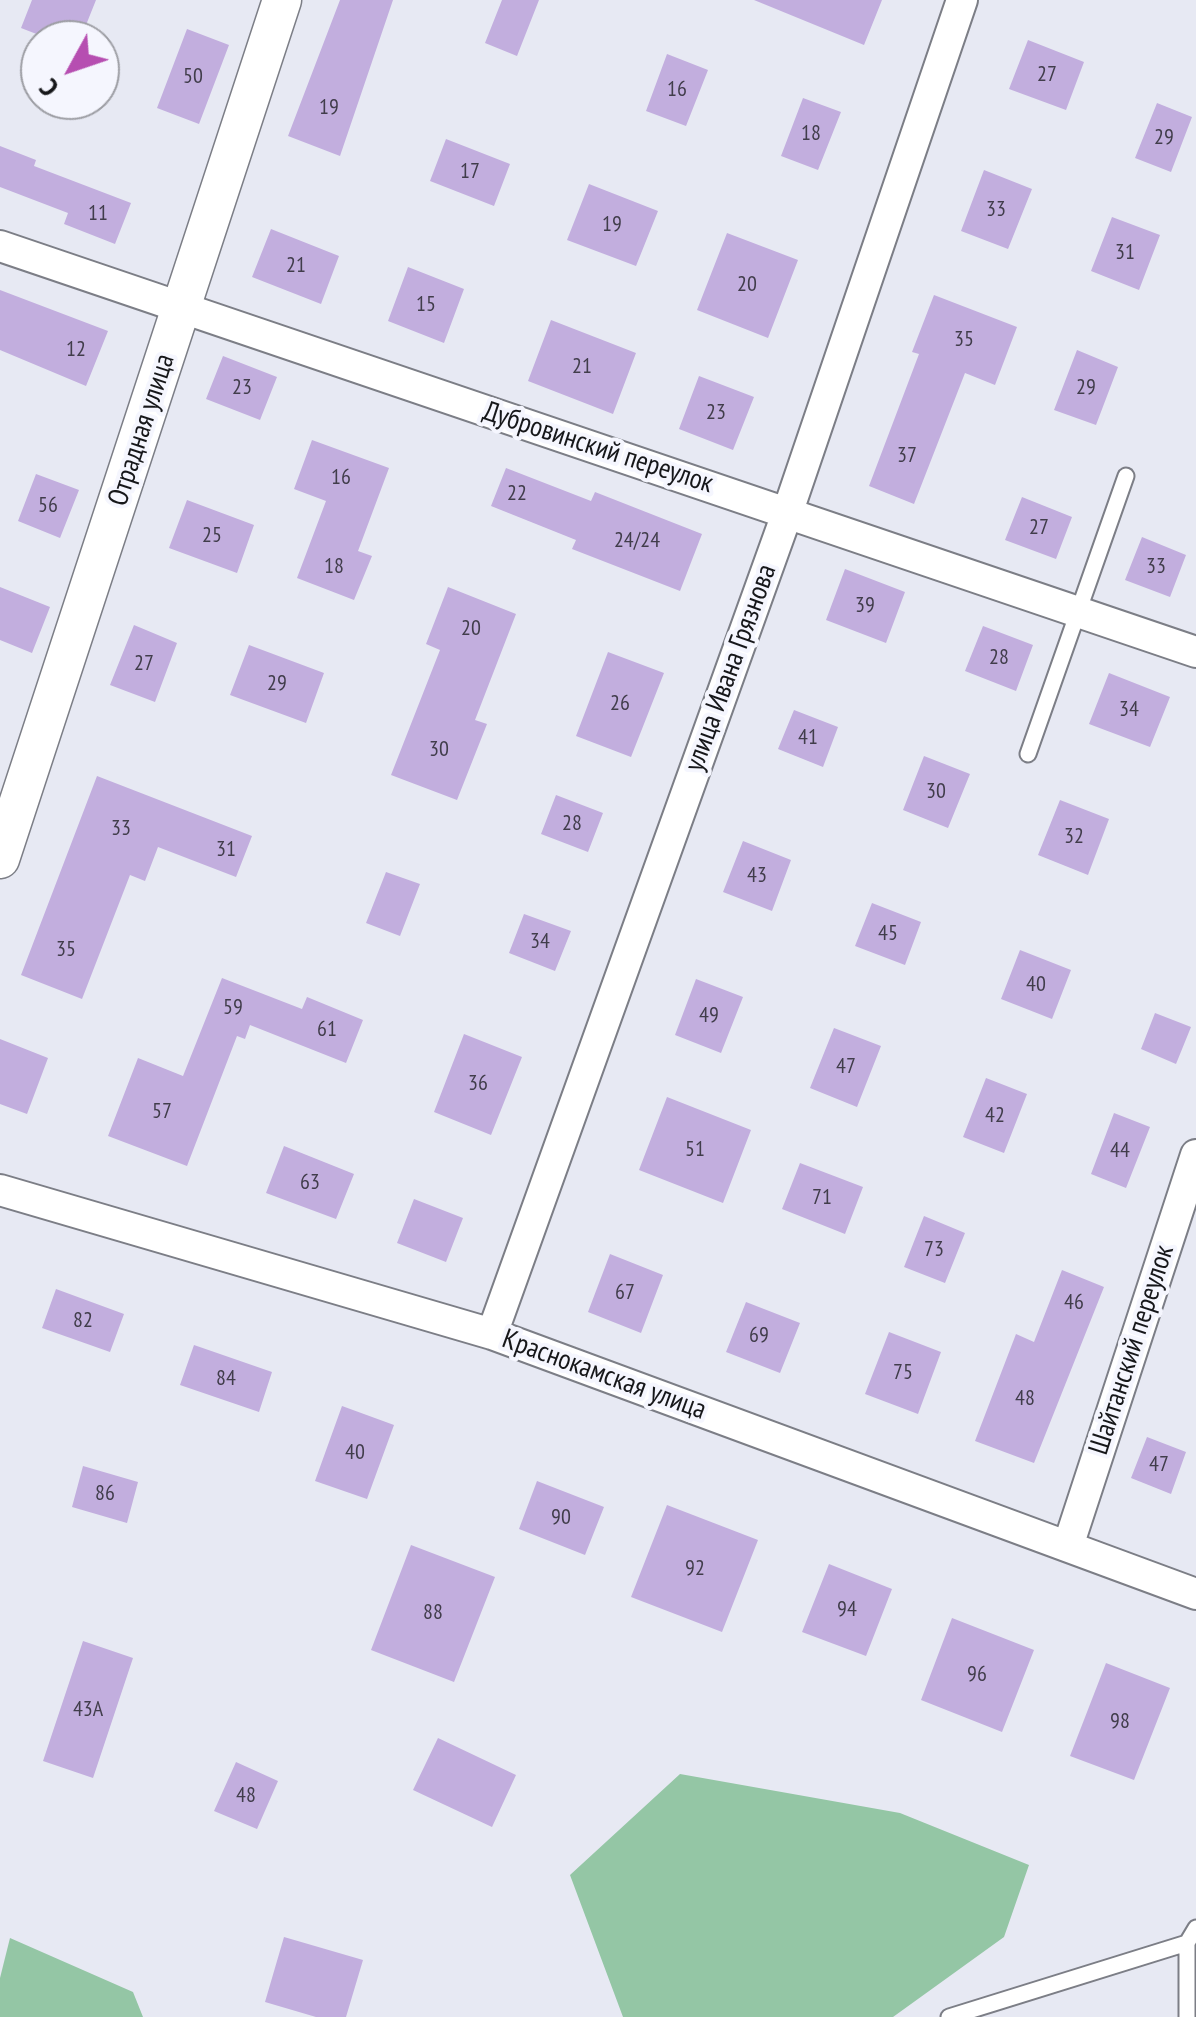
<!DOCTYPE html>
<html>
<head>
<meta charset="utf-8">
<style>
  body { margin:0 }
  #map { position:relative; width:1196px; height:2017px; overflow:hidden; background:#e7e9f3; font-family:"PT Sans Narrow",sans-serif }
  canvas { display:block }
  .north { position:absolute; left:20px; top:20px; width:100px; height:100px; box-sizing:border-box; background:#f5f6fe; border:2px solid #9c9da3; border-radius:50%; rotate:230deg; font-size:28px; font-weight:700; line-height:40px; text-align:center; color:#16171a }
  .north::after { content:''; display:block; margin:auto; width:35px; height:45px; background:#b64eb1; clip-path:polygon(50% 0,100% 100%,50% 72%,0 100%) }
</style>
</head>
<body>
<div id="map">
<canvas width="1196" height="2017"></canvas>
<div class="north">С</div>
</div>
<script>
const ctx = document.querySelector('canvas').getContext('2d');
ctx.lineJoin = 'round';
function fill(path, color) {
  ctx.fillStyle = color;
  ctx.fill(path, 'evenodd');
}
function strokePath(path, color, width, dash) {
  ctx.strokeStyle = color;
  ctx.lineWidth = width;
  ctx.lineCap = dash ? 'butt' : 'round';
  ctx.setLineDash(dash || []);
  ctx.stroke(path);
}
function label(font, color, halo, rows, align = 'center') {
  ctx.font = font + ' "PT Sans Narrow",sans-serif';
  ctx.lineWidth = 8;
  ctx.setLineDash([]);
  ctx.textBaseline = 'middle';
  ctx.strokeStyle = halo;
  ctx.fillStyle = color;
  for (const [text, x, y, turn = 0] of rows) {
    ctx.save();
    ctx.translate(x, y);
    ctx.rotate((+turn || 0) * Math.PI / 180);
    ctx.textAlign = isNaN(turn) ? turn : align;
    if (halo) ctx.strokeText(text, 0, 0);
    ctx.fillText(text, 0, 0);
    ctx.restore();
  }
}
const forest = new Path2D(`
  M680,1774L900,1813L1029,1865L1004,1937L893,2017H623L570,1875Z
  M10,1938L133,1992L143,2017H0V1978Z`);
const building = new Path2D(`
  M32,0H96L80,40H52L21,28Z
  M340,0H393L340,156L288,136Z
  M502,0H539L517,56L485,43Z
  M754,0H882L864,45Z
  M187,29L229,45L199,124L157,108Z
  M1028,40L1084,62L1066,110L1009,89Z
  M667,54L708,70L686,126L646,111Z
  M803,98L841,112L818,170L781,156Z
  M1157,103L1192,117L1171,172L1135,158Z
  M446,139L510,164L494,206L430,181Z
  M0,146L36,160L34,166L131,203L115,244L64,224L68,213L0,187Z
  M984,170L1032,189L1008,249L961,231Z
  M589,184L658,211L636,266L567,240Z
  M1112,217L1160,235L1139,290L1091,271Z
  M271,229L339,256L321,304L252,277Z
  M727,233L798,260L768,338L697,310Z
  M408,267L464,289L444,343L388,321Z
  M0,290L108,331L86,386L0,350Z
  M934,295L1017,327L995,385L965,373L914,504L869,486L919,354L912,352Z
  M551,320L636,353L613,414L528,381Z
  M1077,350L1118,367L1096,425L1054,410Z
  M223,356L277,377L260,420L206,399Z
  M699,376L754,397L733,450L679,429Z
  M312,440L389,468L358,551L372,556L354,600L297,578L326,501L294,489Z
  M506,468L591,501L595,492L702,534L680,591L572,549L576,540L491,506Z
  M36,474L79,490L60,538L18,521Z
  M1022,497L1072,517L1056,559L1005,540Z
  M187,500L254,525L237,573L169,548Z
  M1142,537L1186,555L1170,597L1125,580Z
  M845,569L905,592L886,643L826,620Z
  M0,587L50,607L32,653L0,640Z
  M448,587L516,614L475,720L487,724L457,800L391,775L440,650L426,644Z
  M134,625L177,643L155,702L110,685Z
  M983,626L1033,645L1016,691L965,671Z
  M249,645L324,673L306,723L230,695Z
  M608,652L664,673L631,757L576,736Z
  M1109,673L1170,697L1150,747L1089,724Z
  M794,710L838,727L823,767L778,749Z
  M924,756L970,774L948,828L903,810Z
  M97,776L252,836L236,877L158,847L145,881L130,875L82,999L21,975Z
  M556,795L603,813L588,852L541,834Z
  M1060,800L1109,819L1088,875L1038,855Z
  M743,841L791,860L772,911L723,892Z
  M386,872L420,884L400,936L366,923Z
  M872,903L921,922L905,965L855,946Z
  M524,914L571,931L555,971L509,953Z
  M1020,950L1071,970L1052,1019L1001,999Z
  M222,978L302,1009L307,997L363,1020L346,1063L250,1025L245,1039L237,1036L187,1166L108,1136L138,1058L183,1076Z
  M696,979L743,997L721,1053L675,1035Z
  M1155,1013L1191,1027L1176,1064L1141,1049Z
  M834,1028L881,1046L857,1107L810,1088Z
  M464,1034L522,1057L491,1135L434,1112Z
  M0,1039L48,1058L27,1114L0,1104Z
  M986,1078L1027,1094L1004,1153L963,1137Z
  M667,1097L751,1130L723,1203L639,1170Z
  M1114,1113L1150,1127L1126,1188L1091,1174Z
  M284,1146L354,1174L336,1219L266,1193Z
  M800,1163L863,1187L845,1234L782,1209Z
  M414,1199L463,1218L446,1262L397,1243Z
  M924,1216L965,1233L945,1283L904,1267Z
  M610,1254L663,1275L641,1333L588,1312Z
  M1062,1270L1104,1287L1034,1463L975,1441L1016,1334L1034,1342Z
  M56,1289L124,1314L110,1352L42,1328Z
  M746,1302L800,1323L780,1373L726,1352Z
  M889,1332L941,1352L918,1414L865,1394Z
  M194,1345L272,1372L259,1412L180,1385Z
  M342,1406L394,1425L367,1499L315,1481Z
  M1147,1437L1186,1452L1171,1494L1131,1478Z
  M83,1466L138,1482L127,1523L72,1507Z
  M537,1481L604,1507L585,1555L519,1529Z
  M667,1505L758,1540L722,1632L631,1597Z
  M411,1545L495,1577L454,1682L371,1650Z
  M829,1564L892,1589L866,1656L802,1632Z
  M952,1618L1034,1650L1002,1732L921,1700Z
  M83,1641L133,1658L93,1778L43,1761Z
  M1106,1663L1170,1688L1134,1780L1070,1756Z
  M438,1738L516,1775L492,1827L413,1790Z
  M236,1762L278,1781L257,1829L214,1811Z
  M284,1937L363,1960L346,2017H316L265,2002Z`);
const service = new Path2D(`
  M1028,754L1126,476
  M949,2017L1187,1943
  M1187,2017V1943L1196,1928`);
const minor = new Path2D(`
  M0,246L1196,652
  M0,1190L492,1334L1196,1594
  M492,1334L788,511L962,0
  M1068,1546L1196,1155`);
const tertiary = new Path2D(`
  M0,859L282,0`);
const numberNames = [
  ["27",1047,75],
  ["50",193,77],
  ["16",677,90],
  ["19",329,108],
  ["18",811,134],
  ["29",1164,138],
  ["17",470,172],
  ["33",996,210],
  ["11",98,214],
  ["19",612,225],
  ["31",1125,253],
  ["21",296,266],
  ["20",747,285],
  ["15",426,305],
  ["35",964,340],
  ["12",76,350],
  ["21",582,367],
  ["23",242,388],
  ["29",1086,388],
  ["23",716,413],
  ["37",907,456],
  ["16",341,478],
  ["22",517,494],
  ["56",48,506],
  ["27",1039,528],
  ["25",212,536],
  ["24/24",637,541],
  ["18",334,567],
  ["33",1156,567],
  ["39",865,606],
  ["20",471,629],
  ["28",999,658],
  ["27",144,664],
  ["29",277,684],
  ["26",620,704],
  ["34",1129,710],
  ["41",808,738],
  ["30",439,750],
  ["30",936,792],
  ["28",572,824],
  ["33",121,829],
  ["32",1074,837],
  ["31",226,850],
  ["43",757,876],
  ["45",888,934],
  ["34",540,942],
  ["35",66,950],
  ["40",1036,985],
  ["59",233,1008],
  ["49",709,1016],
  ["61",327,1030],
  ["47",846,1067],
  ["36",478,1084],
  ["57",162,1112],
  ["42",995,1116],
  ["51",695,1150],
  ["44",1120,1151],
  ["63",310,1183],
  ["71",822,1198],
  ["73",934,1250],
  ["67",625,1293],
  ["46",1074,1303],
  ["82",83,1321],
  ["69",759,1336],
  ["75",903,1373],
  ["84",226,1379],
  ["48",1025,1399],
  ["40",355,1453],
  ["47",1159,1465],
  ["86",105,1494],
  ["90",561,1518],
  ["92",695,1569],
  ["94",847,1610],
  ["88",433,1613],
  ["96",977,1675],
  ["43А",88,1710],
  ["98",1120,1722],
  ["48",246,1796]
];
const streetNames = [
  ["Отрадная улица",142,430,-72],
  ["Дубровинский переулок",598,448,18],
  ["улица Ивана Грязнова",731,668,-70],
  ["Шайтанский переулок",1132,1350,-72],
  ["Краснокамская улица",604,1375,20]
];
fill(forest, '#94c6a5');
fill(building, '#c2aede');
strokePath(service, '#7c7e86', 19);
strokePath(minor, '#7c7e86', 34);
strokePath(tertiary, '#7c7e86', 41);
strokePath(service, '#fff', 15);
strokePath(minor, '#fff', 30);
strokePath(tertiary, '#fff', 38);
label('22px', '#413d4b', null, numberNames);
label('28px', '#16171a', '#f5f6fe', streetNames);
</script>
</body>
</html>
